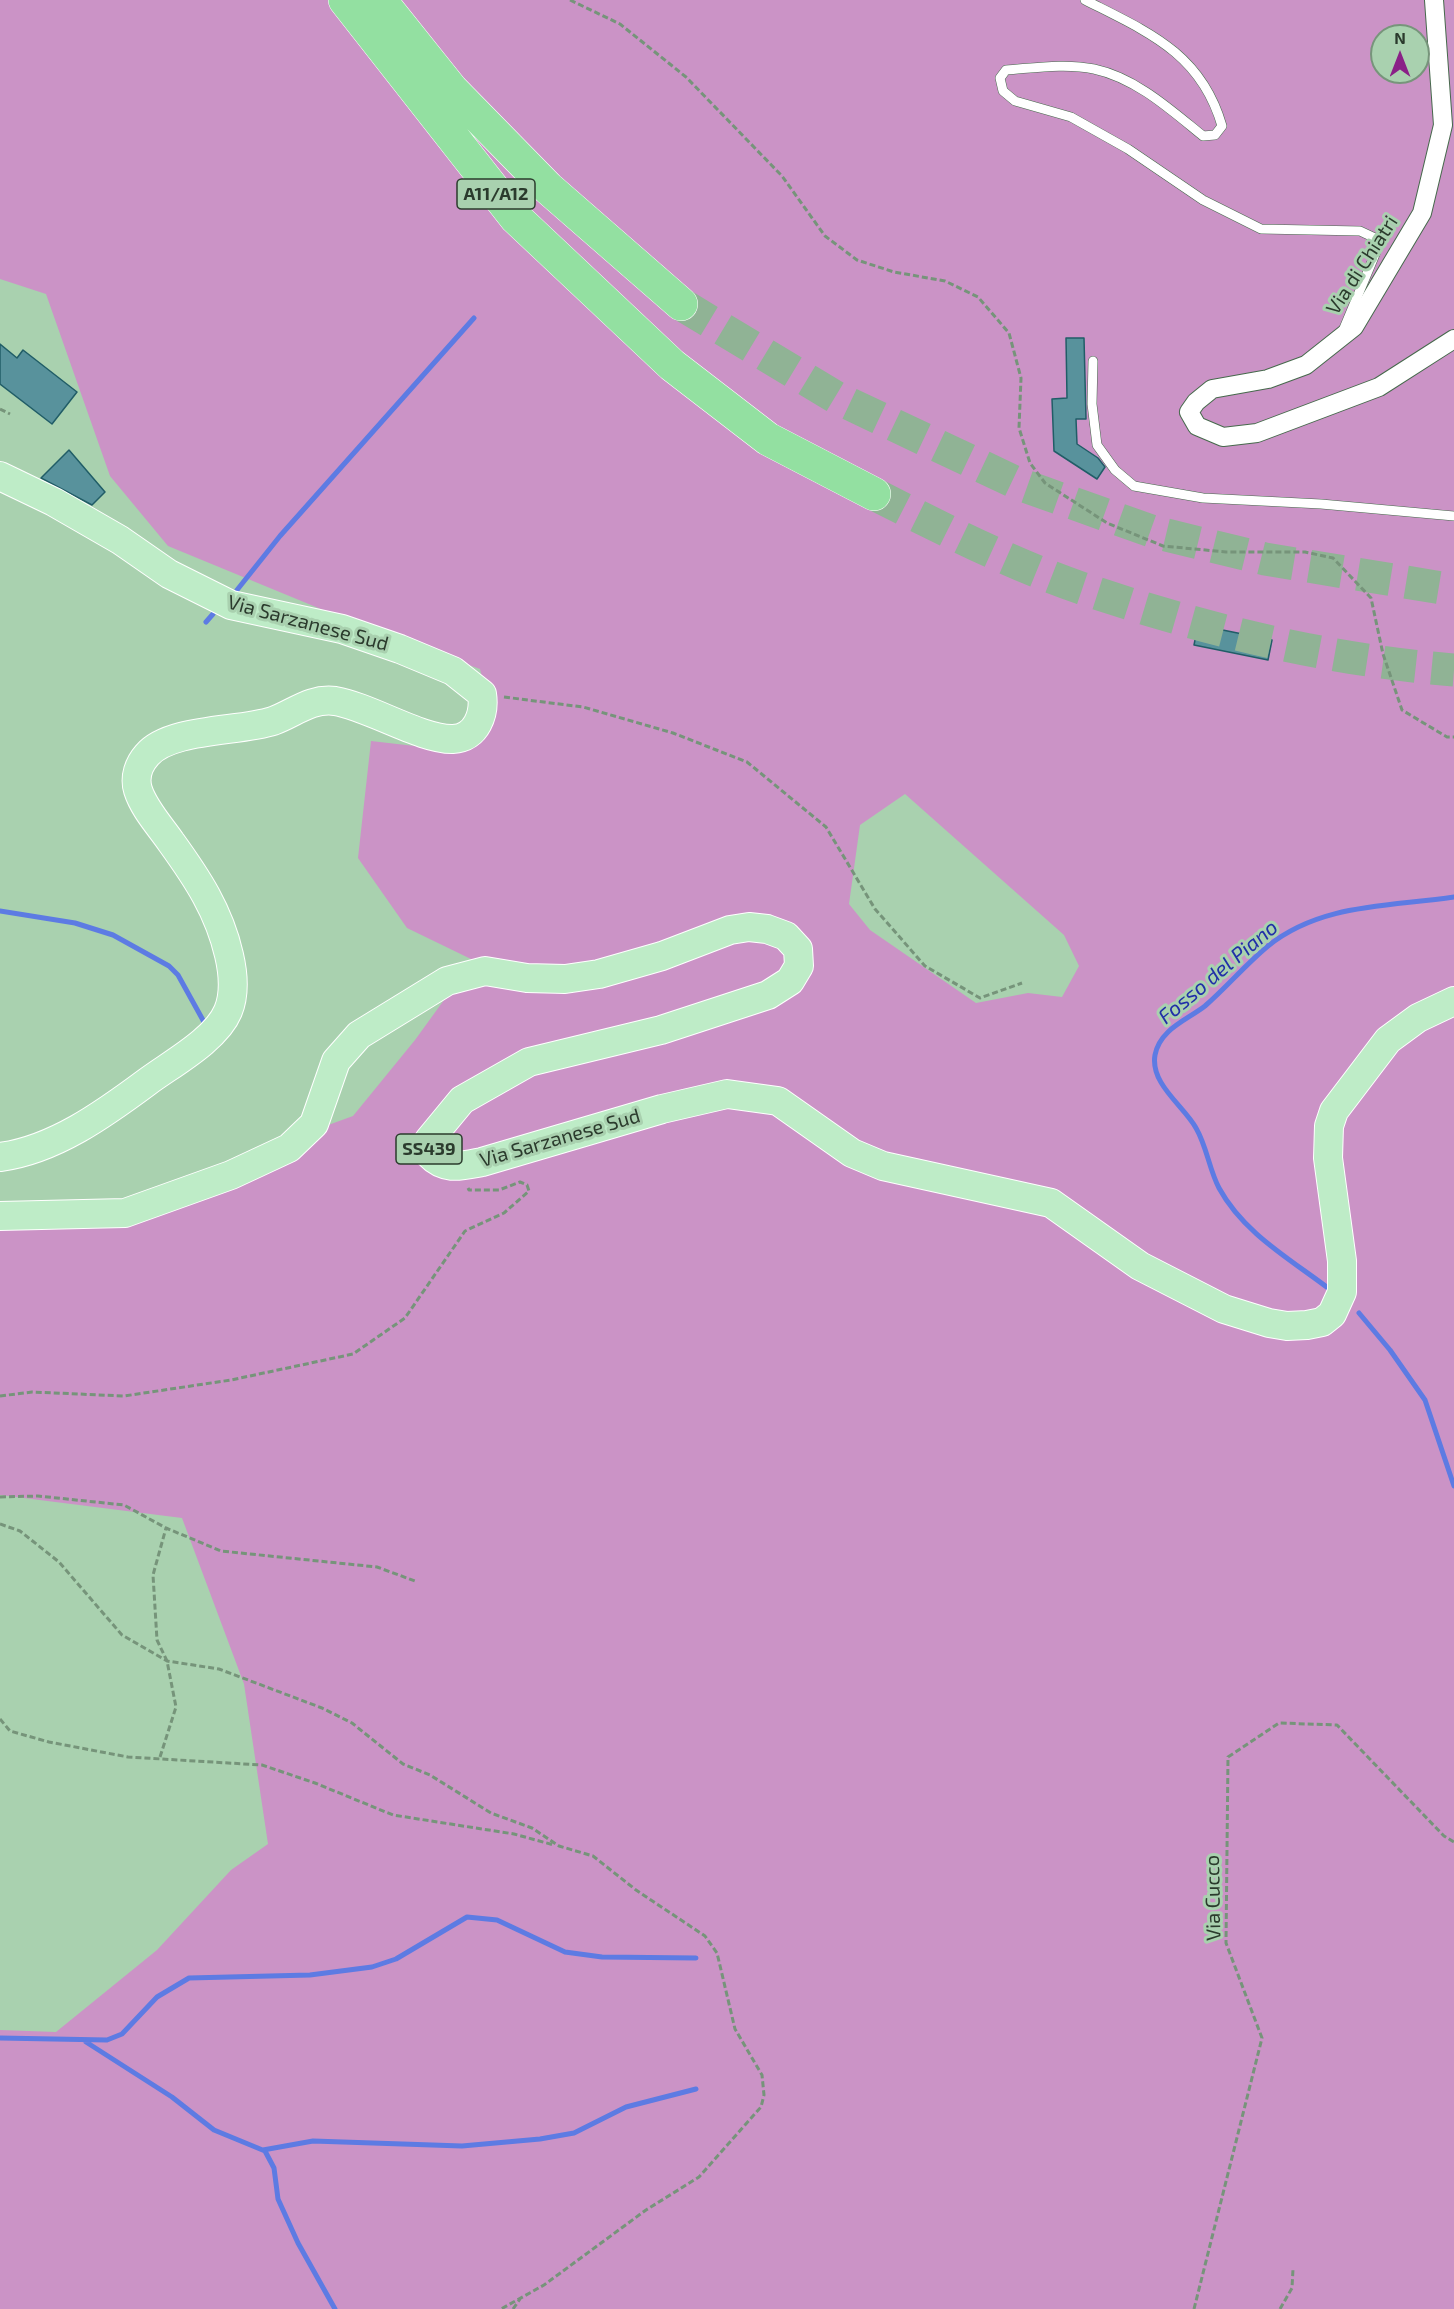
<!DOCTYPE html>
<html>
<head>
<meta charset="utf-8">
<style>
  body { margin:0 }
  #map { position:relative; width:1454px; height:2309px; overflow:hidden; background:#a9d1af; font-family:"Exo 2",sans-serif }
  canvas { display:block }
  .north { position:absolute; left:1370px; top:24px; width:60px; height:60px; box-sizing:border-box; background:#a9d1af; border:2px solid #77957b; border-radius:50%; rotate:0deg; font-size:16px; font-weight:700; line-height:24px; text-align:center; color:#2b3b2d }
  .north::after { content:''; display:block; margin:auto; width:21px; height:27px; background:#8a2187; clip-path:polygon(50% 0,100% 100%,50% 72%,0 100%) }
</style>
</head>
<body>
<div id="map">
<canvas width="1454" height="2309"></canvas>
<div class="north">N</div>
</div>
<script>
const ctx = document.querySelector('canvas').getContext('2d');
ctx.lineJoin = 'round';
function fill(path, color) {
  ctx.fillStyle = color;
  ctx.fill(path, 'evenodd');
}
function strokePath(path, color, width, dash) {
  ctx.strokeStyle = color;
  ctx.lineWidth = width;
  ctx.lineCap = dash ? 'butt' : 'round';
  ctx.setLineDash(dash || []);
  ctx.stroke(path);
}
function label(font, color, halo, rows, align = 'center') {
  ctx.font = font + ' "Exo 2",sans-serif';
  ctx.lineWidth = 6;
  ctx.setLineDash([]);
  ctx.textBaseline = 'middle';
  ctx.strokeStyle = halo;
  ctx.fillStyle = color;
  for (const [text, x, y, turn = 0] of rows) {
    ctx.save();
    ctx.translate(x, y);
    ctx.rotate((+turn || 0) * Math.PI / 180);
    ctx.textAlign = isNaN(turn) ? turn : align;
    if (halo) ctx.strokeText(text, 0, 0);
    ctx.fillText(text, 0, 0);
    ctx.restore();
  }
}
const green = new Path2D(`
  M0,0H1454V2309H0V2030L56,2032L157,1950L231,1870L268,1844L244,1684L182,1518L0,1495V1212L125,1213L309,1132L353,1116L415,1040L473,960L407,928L358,858L371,741L458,751L493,721L480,669L379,633L168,546L110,476L46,294L0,279ZM1382,36H1418V72H1382ZM905,794L1064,935L1079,966L1062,997L1028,993L976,1003L870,930L849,904L860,825Z`);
const stream = new Path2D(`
  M237,590L280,536L474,318
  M206,622L213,614
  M0,911L75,923L113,935L169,966L178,975L204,1022
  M1332,1291C1292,1260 1244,1234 1219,1188C1209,1169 1207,1147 1196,1128C1184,1106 1150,1084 1155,1055C1160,1029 1187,1020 1205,1006C1227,987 1245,965 1268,946C1322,903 1389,907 1454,897
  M1359,1313L1390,1350L1425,1400L1454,1486
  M0,2038L107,2040L122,2034L157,1997L189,1978L310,1975L372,1967L396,1959L467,1917L497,1920L565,1952L602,1957L696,1958
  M86,2042L172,2097L214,2130L265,2151L274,2168L278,2199L298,2243L335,2309
  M263,2150L313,2141L462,2146L540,2139L574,2133L626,2107L696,2089`);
const building = new Path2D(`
  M1066,338H1084L1086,419H1076L1077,444L1098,458L1105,467L1097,479L1054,451L1052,399L1067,398Z
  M0,344L17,358L23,350L77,392L52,424L0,384Z
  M69,450L105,492L92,505L41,478Z
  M1198,625L1272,640L1268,660L1194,645Z`);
const motorwayTunnel = new Path2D(`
  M681,304L837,398L1019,484L1154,532L1265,559L1454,590
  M874,494C941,528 1009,563 1081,588C1202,629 1327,660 1454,670`);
const path = new Path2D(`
  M570,0L620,24L686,77L782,176L825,236L857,260L894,272L945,281L978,297L1009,333L1021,378L1019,428L1030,463L1045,483L1107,523L1163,546L1226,552H1305L1333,558L1371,598L1383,654L1402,710L1447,737H1454
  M0,409L10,414
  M504,697L583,707L673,733L747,762L826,827L875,909L925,966L980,998L1022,983
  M0,1396L32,1392L124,1396L231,1380L353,1354L405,1318L465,1231L504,1213L529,1191L527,1185L520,1182L499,1190H469L468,1188
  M0,1497L38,1496L124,1505L166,1528L221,1551L377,1567L415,1581
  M0,1524L20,1531L59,1562L122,1635L167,1661L219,1669L322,1708L352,1723L403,1764L430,1775L491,1813L532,1828L559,1846L593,1856L636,1890L705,1936L717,1953L735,2029L762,2075L764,2095L761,2107L699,2177L646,2210L544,2285L501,2309
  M0,1719L10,1731L49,1742L128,1757L262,1765L315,1783L393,1815L514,1834L554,1845
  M160,1757L176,1707L167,1661L157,1640L153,1575L166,1528
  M513,2309L520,2299
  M1194,2309L1262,2038L1226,1943L1228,1757L1279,1723L1337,1725L1444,1836L1454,1842
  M1280,2309L1292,2288L1293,2269`);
const service = new Path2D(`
  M1085,0C1148,32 1201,53 1222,126L1215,135L1203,136C1171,110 1136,78 1094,69C1066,63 1034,68 1006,70L1000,78L1003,91L1015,101L1071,117L1128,149L1203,200L1261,229L1360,231L1375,238L1376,252L1342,333
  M1093,361L1092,404L1097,445L1115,470L1134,486L1203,498L1321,504L1454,516`);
const minor = new Path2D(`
  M1434,0L1443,125L1422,213L1354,327L1306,365L1268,379L1212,389L1196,402L1189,412L1197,426L1223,437L1257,433L1379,387L1454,339`);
const primary = new Path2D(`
  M0,476L54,502L120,540L169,574L231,605L342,629L400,649L453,671L482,694C485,713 477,738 453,739C422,740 370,707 335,701C310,698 295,713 273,721C239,732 170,728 147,755C139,764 134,777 138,790C144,809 160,826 171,842C197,878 219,911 229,955C233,972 235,994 228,1011C216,1040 171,1064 147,1082C104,1114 54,1150 0,1157
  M0,1216L125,1213L231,1175L289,1148L314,1124L336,1061L359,1035L447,981L485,971L527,978L565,979L599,974L662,956L730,930L749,927L767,929L786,936L798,949L799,966L790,981L768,995L661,1030L529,1062L462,1100L429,1140V1154C445,1171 461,1166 482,1162L662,1109L727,1094L778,1101L852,1153L883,1166L1051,1203L1140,1266L1224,1309L1269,1323L1287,1326L1307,1325L1322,1322L1332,1314L1342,1292V1261L1328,1158L1329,1126L1334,1111L1388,1040L1418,1018L1454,1001`);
const motorway = new Path2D(`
  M345,0L516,218L672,365L768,439L874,494
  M380,0L452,90L548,188L681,304`);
const shields = [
  [496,194,78],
  [429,1149,66]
];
const shieldNames = [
  ["A11/A12",496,194],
  ["SS439",429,1149]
];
const streetNames = [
  ["Via di Chiatri",1362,265,-57],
  ["Via Sarzanese Sud",308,623,15],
  ["Via Sarzanese Sud",560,1138,-16],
  ["Via Cucco",1213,1898,-91]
];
const waterNames = [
  ["Fosso del Piano",1218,972,-40]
];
fill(green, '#cb93c6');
strokePath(stream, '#5d7be3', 5);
fill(building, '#58929c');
strokePath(building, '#215d67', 1.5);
strokePath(motorwayTunnel, '#90b395', 33, [33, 16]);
strokePath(service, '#46694c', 10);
strokePath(minor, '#46694c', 20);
strokePath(primary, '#fff', 30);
strokePath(motorway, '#fff', 34);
strokePath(path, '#76947a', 3, [6, 3]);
strokePath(service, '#fff', 9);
strokePath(minor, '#fff', 18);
strokePath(primary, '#beecc7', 28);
strokePath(motorway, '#93e0a1', 33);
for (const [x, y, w] of shields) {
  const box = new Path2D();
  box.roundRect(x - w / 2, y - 15, w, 30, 4.5);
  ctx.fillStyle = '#a9d1af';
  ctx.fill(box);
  strokePath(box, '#2b3b2d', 1.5);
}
label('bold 18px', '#2b3b2d', null, shieldNames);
label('20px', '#2b3b2d', '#a9d1af', streetNames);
label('italic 21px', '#212fa8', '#a9d1af', waterNames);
</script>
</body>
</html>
